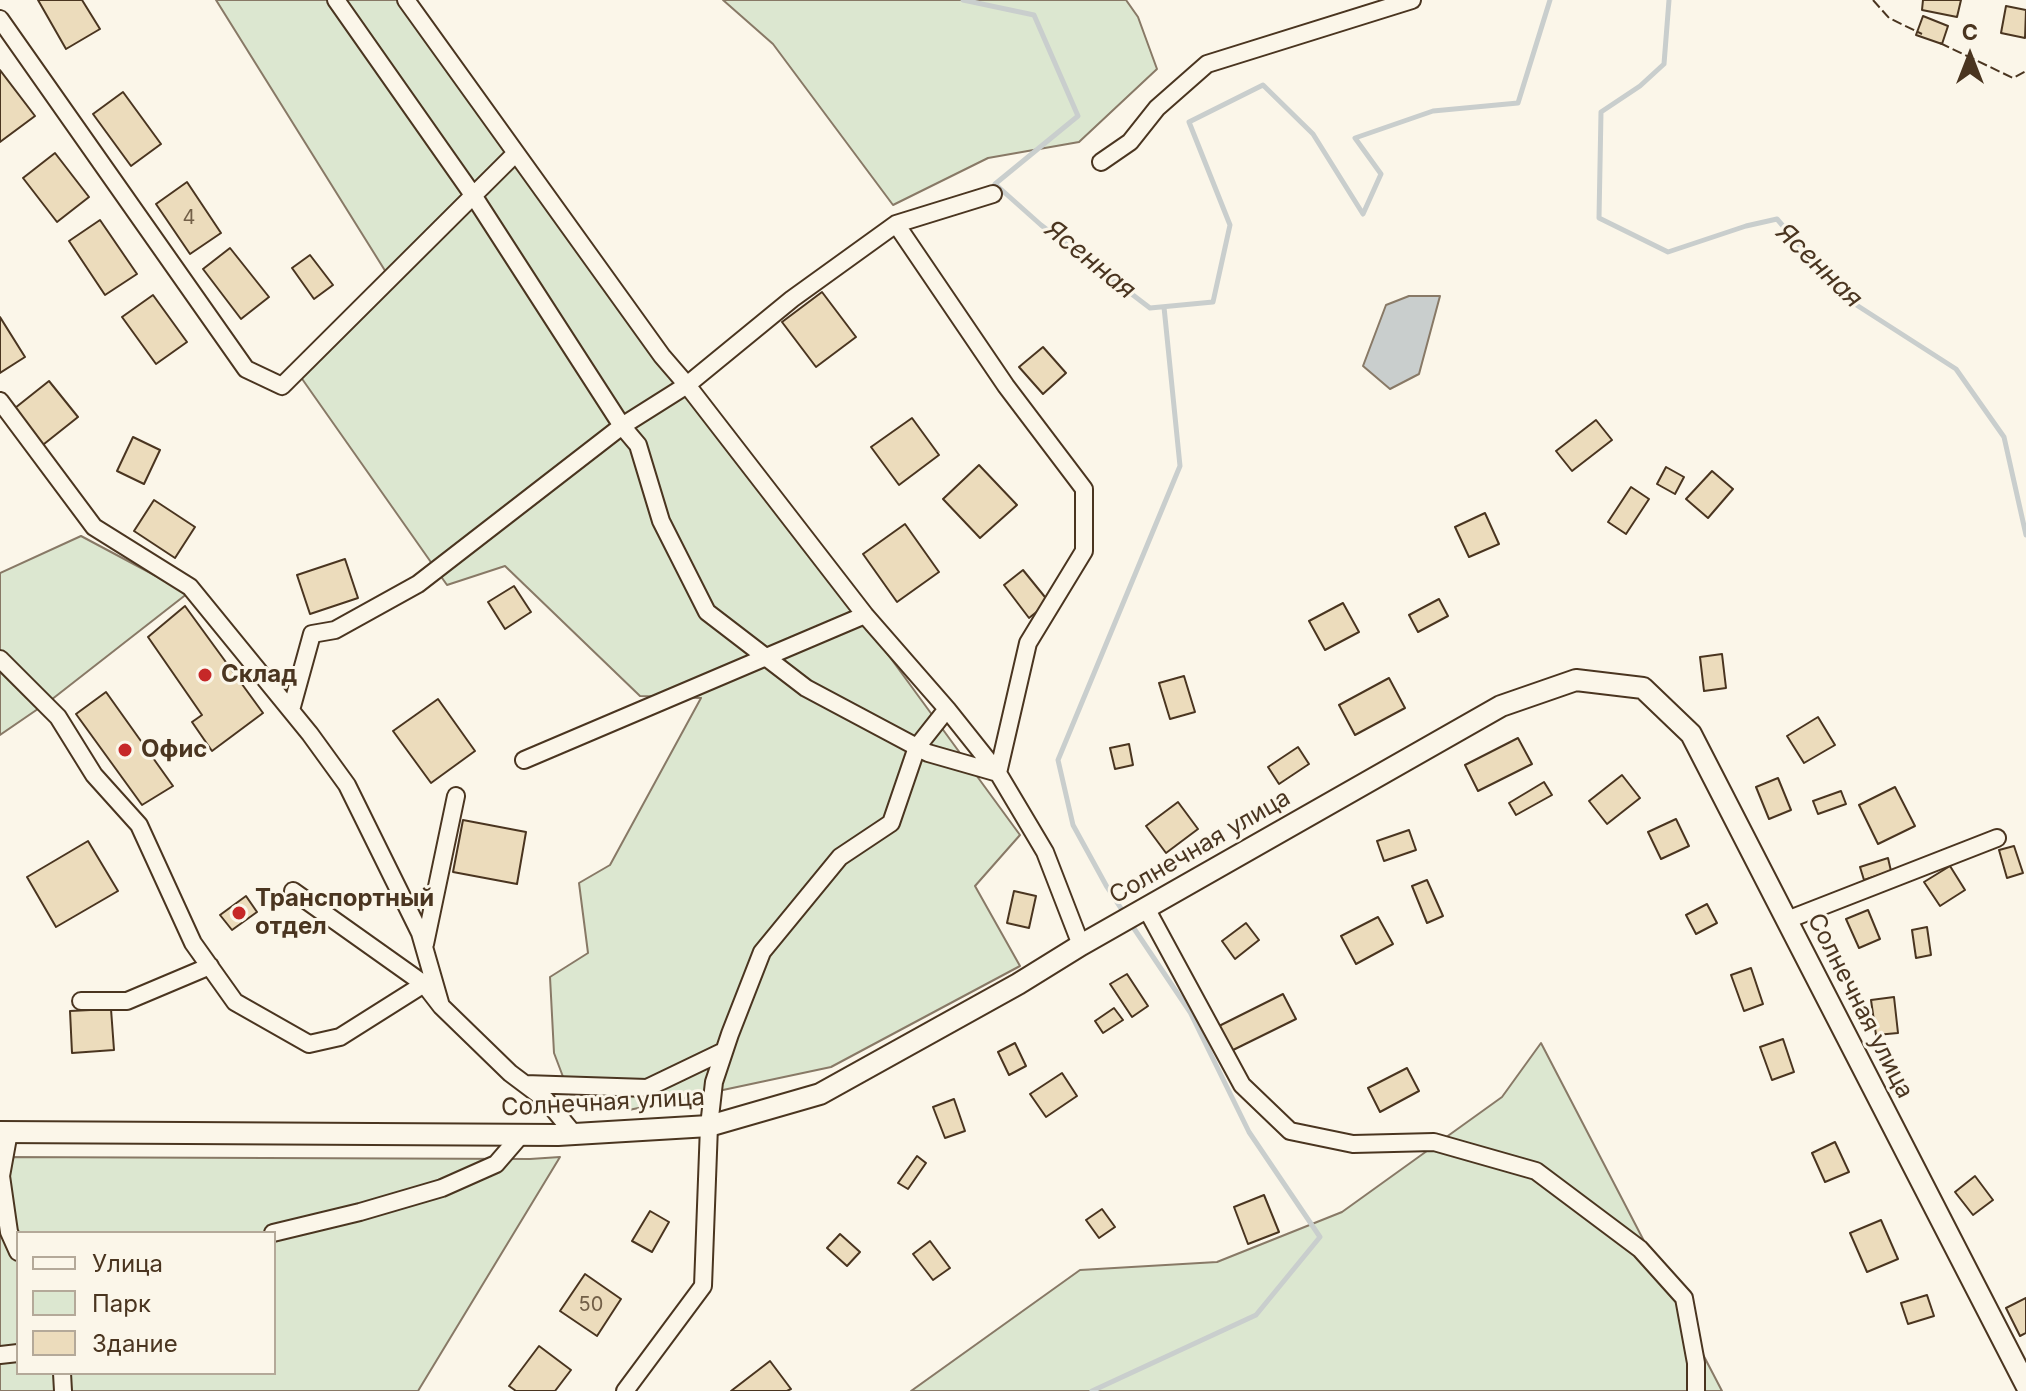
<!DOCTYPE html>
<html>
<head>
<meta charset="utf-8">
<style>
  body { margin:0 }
  #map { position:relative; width:2026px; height:1391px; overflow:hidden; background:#fbf6e9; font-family:Inter,sans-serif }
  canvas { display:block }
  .legend { position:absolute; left:16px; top:1231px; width:260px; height:144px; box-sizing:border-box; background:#fbf6e9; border:2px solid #b4a999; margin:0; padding:10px 14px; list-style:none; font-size:24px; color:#4a3520 }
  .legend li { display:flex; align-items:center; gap:16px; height:40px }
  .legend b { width:40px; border:2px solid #b4a999 }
  .north { position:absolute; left:1930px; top:16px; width:80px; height:80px; -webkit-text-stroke:6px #fbf6e9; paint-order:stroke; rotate:0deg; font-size:22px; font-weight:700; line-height:32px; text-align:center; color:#4a3520 }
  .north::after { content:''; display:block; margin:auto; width:28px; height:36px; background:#4a3520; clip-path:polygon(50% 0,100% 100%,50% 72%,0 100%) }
</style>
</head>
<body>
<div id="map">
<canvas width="2026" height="1391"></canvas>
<ul class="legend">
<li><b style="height:10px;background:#fbf6e9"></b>Улица</li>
<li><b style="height:22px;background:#dce7d0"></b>Парк</li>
<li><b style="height:22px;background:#ecdcbc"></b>Здание</li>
</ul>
<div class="north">С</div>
</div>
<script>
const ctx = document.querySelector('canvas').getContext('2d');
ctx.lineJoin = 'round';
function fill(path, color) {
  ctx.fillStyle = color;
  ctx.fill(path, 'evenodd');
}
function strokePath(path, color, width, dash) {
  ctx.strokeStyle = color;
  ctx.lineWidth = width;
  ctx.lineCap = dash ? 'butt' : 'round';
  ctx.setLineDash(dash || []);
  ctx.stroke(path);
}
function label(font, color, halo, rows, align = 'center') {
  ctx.font = font + ' Inter,sans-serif';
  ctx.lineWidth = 6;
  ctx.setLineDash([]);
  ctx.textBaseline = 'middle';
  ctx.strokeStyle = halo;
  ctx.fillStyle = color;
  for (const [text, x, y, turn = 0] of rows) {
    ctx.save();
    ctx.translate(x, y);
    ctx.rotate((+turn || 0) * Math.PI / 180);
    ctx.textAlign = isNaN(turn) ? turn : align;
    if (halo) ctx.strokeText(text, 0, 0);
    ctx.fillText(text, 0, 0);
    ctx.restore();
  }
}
const green = new Path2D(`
  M216,0H402L873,634L1020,835L975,886L1020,966L831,1067L629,1110L565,1082L554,1053L550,977L588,953L579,883L610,865L701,698L640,696L505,566L447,585L293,366L389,277Z
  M723,0H1126L1138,17L1157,69L1079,142L988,158L893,205L773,44Z
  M81,536L188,593L51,700L0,735V573Z
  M1541,1043L1722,1391H911L1080,1270L1217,1262L1342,1212L1502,1097Z
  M0,1157L530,1159L560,1157L418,1391H0ZM18,1233H274V1373H18Z`);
const water = new Path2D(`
  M1409,296H1440L1419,374L1390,389L1363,366L1386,305Z`);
const stream = new Path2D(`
  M963,0L1034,15L1078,116L995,184L1041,225L1150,308L1213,302L1230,225L1189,122L1263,85L1313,134L1363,214L1381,174L1355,138L1433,111L1518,103L1550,0
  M1669,0L1664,64L1640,86L1601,112L1599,218L1668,252L1746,226L1777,219L1844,297L1956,369L2004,437L2026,535
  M1124,913L1107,887L1073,825L1058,760L1180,466L1164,307
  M1092,1391L1256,1315L1320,1237L1249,1132L1190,1012L1129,921`);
const building = new Path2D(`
  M38,0H82L100,29L66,49Z
  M1923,0H1961L1957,17L1922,10Z
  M2006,6L2026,10L2025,38L2001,33Z
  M1923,16L1948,26L1942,44L1916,35Z
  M0,70L35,116L0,142Z
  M123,92L161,144L131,166L93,114Z
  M55,153L89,197L57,222L23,178Z
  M187,182L221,233L190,254L156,204Z
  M100,220L137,274L105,295L69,241Z
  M230,248L269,297L241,319L203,269Z
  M310,255L333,285L314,299L292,268Z
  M822,292L856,337L816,367L782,322Z
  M153,295L187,342L156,364L122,317Z
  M0,317L25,357L0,373Z
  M1043,347L1066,373L1043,394L1019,367Z
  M49,381L78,417L39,448L10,412Z
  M912,418L939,455L899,485L871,447Z
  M1596,420L1612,440L1572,471L1556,451Z
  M133,437L160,450L144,484L117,471Z
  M979,465L1017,505L980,538L943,499Z
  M1666,467L1684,477L1675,494L1657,484Z
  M1712,471L1733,489L1708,518L1686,499Z
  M1631,487L1649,499L1626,534L1608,522Z
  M154,500L195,527L175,558L134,531Z
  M1485,513L1499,544L1469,557L1455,527Z
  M905,524L939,572L897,602L863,554Z
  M345,559L358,598L310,614L297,575Z
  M1023,570L1049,602L1029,618L1004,585Z
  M514,586L531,612L505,629L488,602Z
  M1439,599L1448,616L1418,632L1409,615Z
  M1343,603L1359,632L1325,650L1309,621Z
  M185,606L263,713L212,751L192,722L202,715L148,637Z
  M1722,654L1726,688L1704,691L1700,657Z
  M1184,676L1195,712L1170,719L1159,683Z
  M1389,678L1405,708L1355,735L1339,705Z
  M106,692L173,786L142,805L76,714Z
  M438,699L475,751L431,783L393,731Z
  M1818,717L1835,745L1804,763L1787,736Z
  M1518,738L1532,764L1478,791L1465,765Z
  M1129,744L1133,765L1115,769L1110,748Z
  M1298,747L1309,764L1279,784L1268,767Z
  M1622,775L1640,798L1607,824L1589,801Z
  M1778,778L1791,810L1769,819L1756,787Z
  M1544,782L1552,795L1516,815L1509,803Z
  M1895,787L1915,826L1878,844L1859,805Z
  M1841,791L1846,804L1818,814L1813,801Z
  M1178,802L1198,829L1166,853L1146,826Z
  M1676,819L1689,846L1661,859L1648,832Z
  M463,820L526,832L517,884L453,872Z
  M1409,830L1416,850L1384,861L1377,841Z
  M88,841L118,891L56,927L27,877Z
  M2014,846L2023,873L2007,878L1999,850Z
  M1888,858L1891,871L1864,880L1860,867Z
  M1950,866L1965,890L1940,906L1924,882Z
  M1427,880L1443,916L1427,923L1412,886Z
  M1014,891L1036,896L1029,928L1007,923Z
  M246,896L257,912L232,930L220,915Z
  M1707,904L1717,923L1696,934L1686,915Z
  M1868,910L1880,939L1859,948L1846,919Z
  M1378,917L1393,944L1356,964L1341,936Z
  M1246,923L1259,940L1235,959L1222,941Z
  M1927,927L1931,955L1916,958L1912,930Z
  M1751,968L1763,1004L1744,1011L1731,975Z
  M1127,974L1148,1006L1132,1017L1110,984Z
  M1283,994L1296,1019L1231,1051L1219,1026Z
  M1894,997L1898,1033L1876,1035L1871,1000Z
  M1114,1008L1123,1020L1103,1033L1095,1021Z
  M111,1009L114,1050L72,1053L70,1011Z
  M1783,1039L1794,1072L1772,1080L1760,1047Z
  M1015,1043L1026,1066L1009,1075L998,1052Z
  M1407,1068L1419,1091L1380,1112L1368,1088Z
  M1062,1073L1077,1096L1046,1117L1030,1094Z
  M954,1099L965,1131L945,1138L933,1107Z
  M1835,1142L1849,1172L1825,1182L1812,1153Z
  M917,1156L926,1163L908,1189L898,1183Z
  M1975,1176L1993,1200L1973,1215L1955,1192Z
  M1264,1195L1279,1232L1248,1244L1234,1207Z
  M1102,1209L1115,1227L1099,1238L1086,1220Z
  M650,1211L669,1222L652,1252L632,1241Z
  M1881,1220L1898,1259L1867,1272L1850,1233Z
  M840,1234L860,1252L847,1266L827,1248Z
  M930,1241L950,1268L933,1280L913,1254Z
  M585,1274L621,1299L597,1336L560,1311Z
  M1927,1295L1934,1316L1908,1324L1901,1303Z
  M2026,1298V1333L2020,1336L2006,1308Z
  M539,1346L571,1370L555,1391H516L509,1386Z
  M770,1361L791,1389L787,1391H731Z`);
const minor = new Path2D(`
  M336,0L473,195L622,426L638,445L661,521L707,612L806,688L928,753L998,773L1045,852L1081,945
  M406,0L662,356L687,385L865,615L947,709L998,773L1028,643L1084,551V489L1006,386L896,224
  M0,19L246,369L282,386L516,153
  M1101,162L1130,142L1157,108L1207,64L1412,0
  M0,401L94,527L190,587L310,734L347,785L420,933L441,1006
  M0,659L58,717L94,775L139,825L193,943L235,1002L309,1044L340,1037L424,984
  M291,710L312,634L335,630L418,584L622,426L687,385L792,299L896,224L993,194
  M524,760L865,615
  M293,891L424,984L441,1006L510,1073L546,1100L574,1134
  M1146,908L1242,1085L1290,1131L1353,1144L1434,1142L1536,1171L1640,1249L1684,1298L1696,1363V1391
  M1787,920L1997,838
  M425,944L456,796
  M81,1001H127L210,966
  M525,1084L647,1088L724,1051
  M9,1132L1,1176L9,1232L18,1252
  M273,1233L360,1212L442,1188L496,1164L521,1135
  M0,1355L18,1353
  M62,1373L63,1391
  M625,1391L703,1286L709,1126L714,1082L730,1034L762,952L840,857L891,823L917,747L947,709`);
const tertiary = new Path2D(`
  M0,1132L558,1135L709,1126L820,1094L1018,984L1081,945L1501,706L1576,680L1643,688L1691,734L2026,1385`);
const fence = new Path2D(`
  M1873,0L1889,18L1922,34
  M1940,43L2013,78L2026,71`);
const markers = [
  [205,675,8,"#c62828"],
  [125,750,8,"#c62828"],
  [239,913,8,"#c62828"]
];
const numberNames = [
  ["4",189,218],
  ["50",591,1305]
];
const poiNames = [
  ["Склад",221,675],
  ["Офис",141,750],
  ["Транспортный",255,899],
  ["отдел",255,927]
];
const streetNames = [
  ["Солнечная улица",1200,847,-30],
  ["Солнечная улица",1860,1006,63],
  ["Солнечная улица",603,1103,-3]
];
const waterNames = [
  ["Ясенная",1090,260,39],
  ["Ясенная",1819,266,44]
];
fill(green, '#dce7d0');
strokePath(green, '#887966', 2);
fill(water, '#c9cecd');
strokePath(water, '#887966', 2);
strokePath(stream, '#c9cecd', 5);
fill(building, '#ecdcbc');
strokePath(building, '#4a3520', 2);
strokePath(minor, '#4a3520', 20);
strokePath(tertiary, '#4a3520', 24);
strokePath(minor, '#fbf6e9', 16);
strokePath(tertiary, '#fbf6e9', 20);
strokePath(fence, '#4a3520', 2, [10, 4]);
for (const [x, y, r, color] of markers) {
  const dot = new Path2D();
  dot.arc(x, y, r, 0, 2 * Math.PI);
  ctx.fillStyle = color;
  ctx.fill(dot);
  strokePath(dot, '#fbf6e9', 3);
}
label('20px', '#725f47', null, numberNames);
label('bold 24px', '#4a3520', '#fbf6e9', poiNames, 'left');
label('24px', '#4a3520', '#fbf6e9', streetNames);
label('italic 26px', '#4a3520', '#fbf6e9', waterNames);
</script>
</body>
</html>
